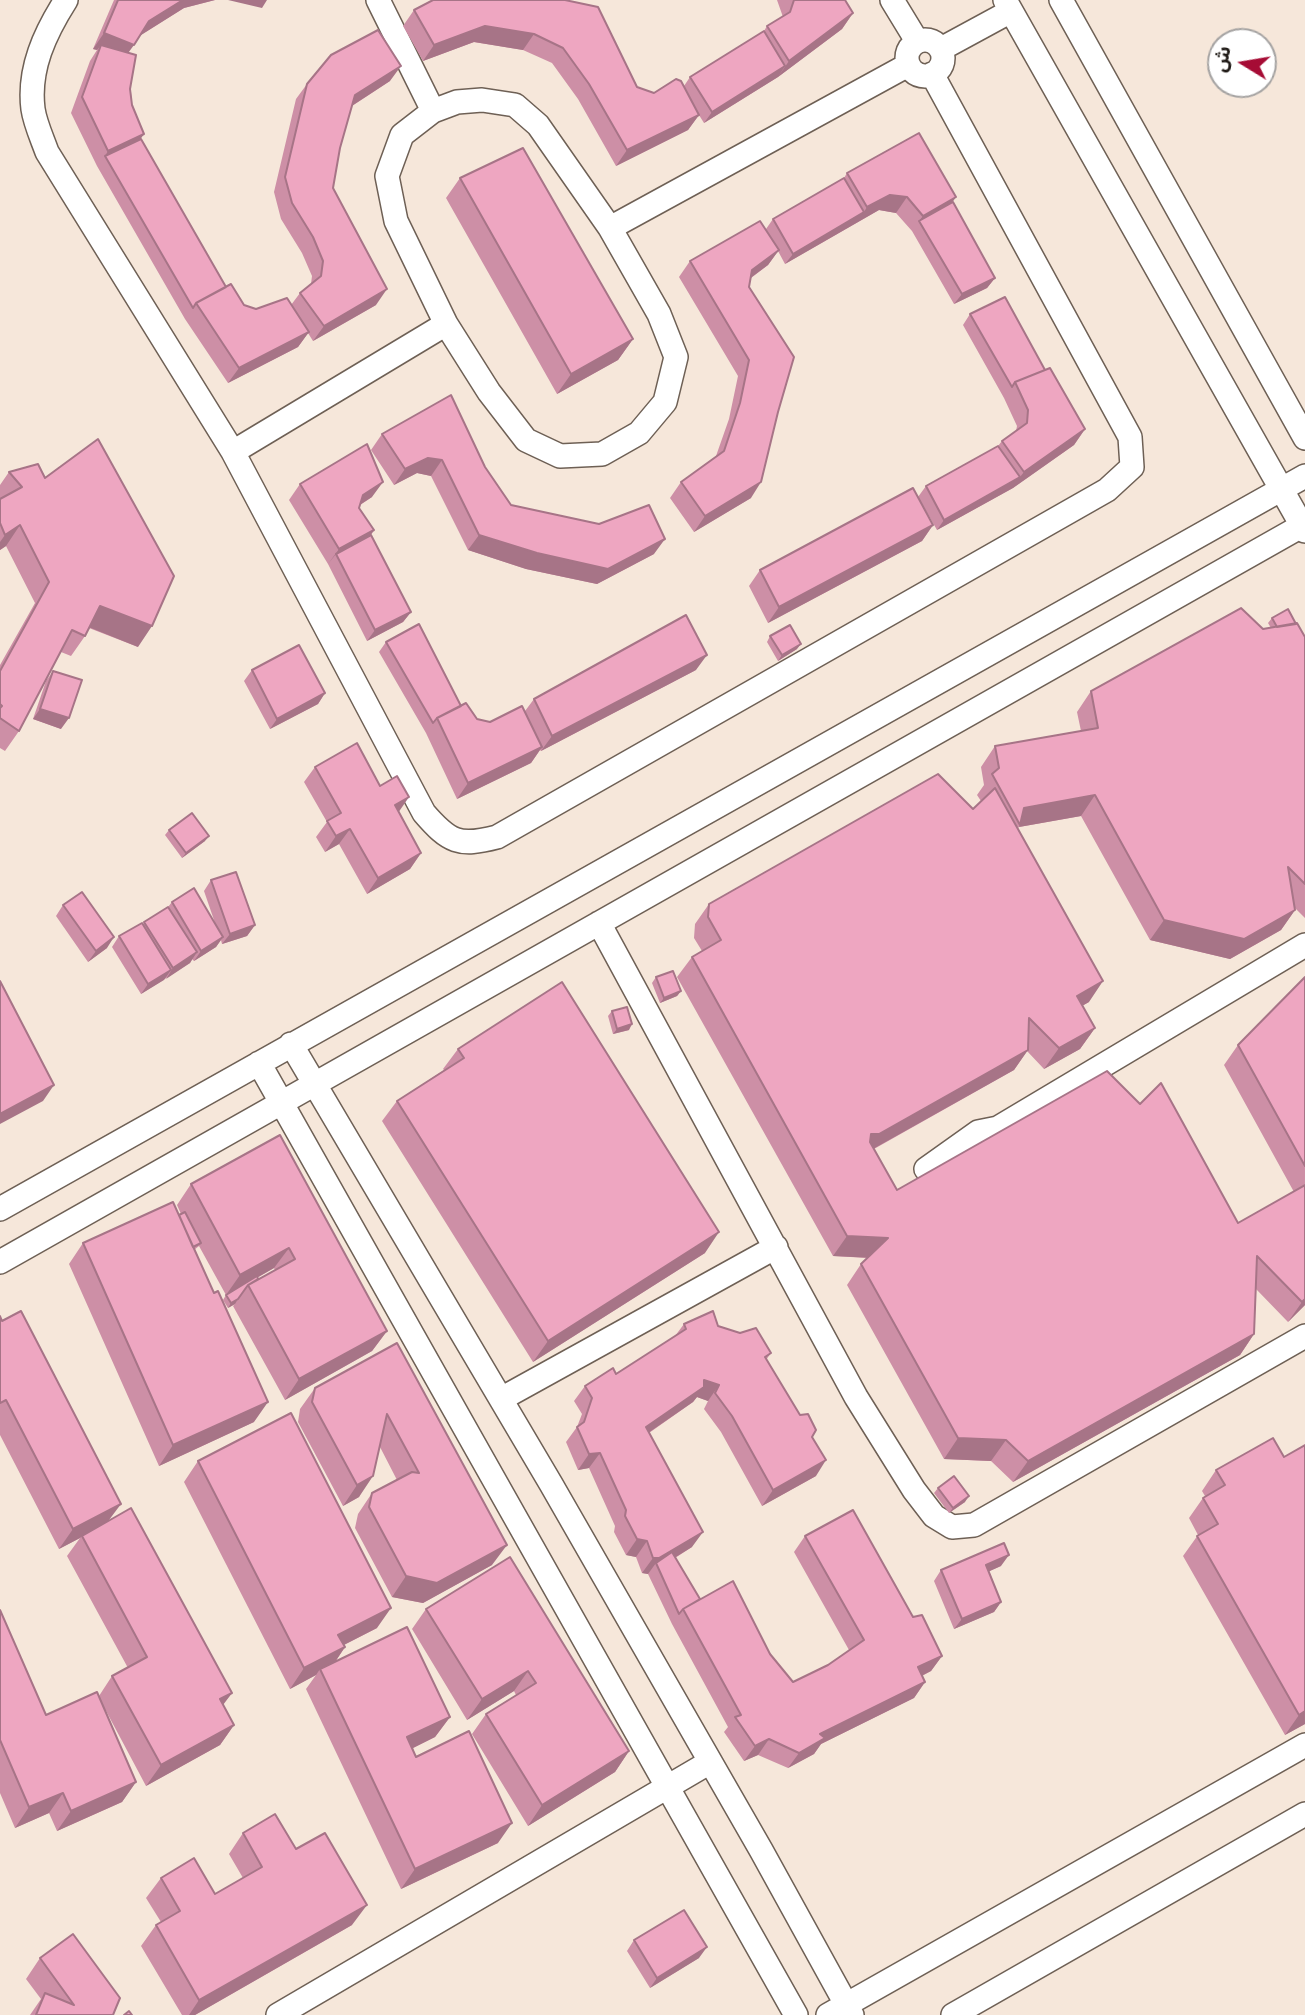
<!DOCTYPE html>
<html>
<head>
<meta charset="utf-8">
<style>
  body { margin:0 }
  #map { position:relative; width:1305px; height:2015px; overflow:hidden; background:#f6e7da; font-family:Overpass,"Noto Sans Arabic",sans-serif }
  canvas { display:block }
  .north { position:absolute; left:1207px; top:28px; width:70px; height:70px; box-sizing:border-box; background:#fff; border:2px solid #a5a3a2; border-radius:50%; rotate:281deg; font-size:19px; font-weight:700; line-height:28px; text-align:center; color:#1f1a16 }
  .north::after { content:''; display:block; margin:auto; width:24px; height:32px; background:#a60c35; clip-path:polygon(50% 0,100% 100%,50% 72%,0 100%) }
</style>
</head>
<body>
<div id="map">
<canvas width="1305" height="2015"></canvas>
<div class="north">ش</div>
</div>
<script>
const ctx = document.querySelector('canvas').getContext('2d');
ctx.lineJoin = 'round';
function strokePath(path, color, width, dash) {
  ctx.strokeStyle = color;
  ctx.lineWidth = width;
  ctx.lineCap = dash ? 'butt' : 'round';
  ctx.setLineDash(dash || []);
  ctx.stroke(path);
}
function fill(path, color) {
  ctx.fillStyle = color;
  ctx.fill(path, 'evenodd');
}
const minor = new Path2D(`
  M66,0C45,33 28,69 33,109C35,123 42,138 47,152L233,452L424,813C449,842 459,847 497,837L1107,490L1132,467L1130,437L932,74
  M378,0L433,111
  M892,0L917,41
  M1005,0L1305,531
  M1061,0L1305,438
  M907 58a18 18 0 1 1 36 0a18 18 0 1 1-36 0Z
  M941,49L1011,11
  M482,100L515,105L538,125L610,228L659,314L676,357L665,402L639,433L602,454L560,456L526,440L489,392L446,324L396,221L387,176L402,135L433,111L457,102Z
  M610,228L908,65
  M233,452L446,324
  M599,923L856,1397L914,1490L934,1516L952,1527L974,1525L1305,1336
  M291,1044L551,1484L761,1850L852,2015
  M259,1063L796,2015
  M926,1169L978,1132L998,1128L1305,945
  M0,1209L1305,476
  M0,1262L1305,524
  M501,1399L776,1247
  M278,2015L710,1762
  M828,2015L1305,1745
  M953,2015L1305,1814`);
const wall = new Path2D(`
  M114,0H215L184,8L139,36L128,52L132,105L141,139L226,287L244,305L256,309L291,305L300,293L311,284L312,276L302,253L281,219L274,192L296,99L307,84L390,81L352,106L340,148L333,188L376,305L313,341L308,333L298,347L228,383L185,319L97,166L71,113L90,61L97,50L93,49Z
  M565,0L637,87L654,93L684,86L690,77L764,31L767,26L783,17L777,0H845L853,13L842,29L778,77L704,123L699,115L688,130L616,166L578,99L552,63L523,50L474,42L423,61L403,26L414,10Z
  M847,173L953,202L995,278L987,288L954,304L912,231L896,213L879,210L785,264L778,251L768,265L751,278L749,287L751,498L694,532L670,498L681,482L716,456L729,419L738,376L679,277L690,261L766,229L773,219L844,178Z
  M460,178L633,339L618,360L557,394L446,198Z
  M970,314L1045,370L1085,429L1074,445L1013,488L937,530L918,497L926,486L998,446L1002,441L1016,431L1017,426L1004,398L963,325Z
  M382,434L485,467L511,505L654,554L597,584L526,569L468,550L431,476L417,473L394,485L371,450Z
  M38,464L138,647L89,628L85,636L71,656L61,652L19,731L5,751L0,748V665L35,603L6,546L0,550V485L9,472Z
  M300,484L372,497L360,505L359,508L374,530L371,535L411,612L403,622L367,641L328,564L289,500Z
  M933,525L922,541L768,623L749,586L760,570Z
  M1272,618L1296,624L1305,637V918L1295,908V910L1281,930L1230,959L1150,940L1081,816L1019,827L1018,828L1089,1002L1082,1006L1095,1028L1080,1049L1044,1069L1027,1051L1014,1070L874,1149L897,1190L1238,1223L1294,1192L1224,1065L1238,1045L1305,977V1305L1288,1322L1256,1289L1254,1334L1240,1355L1013,1482L991,1461L944,1459L847,1285L861,1264L868,1258L833,1256L677,977L692,957L702,951L694,938L695,924L709,904L973,809L981,801L977,795L984,785L981,767L995,746L1081,731L1077,712L1091,691L1263,629L1271,628L1268,623Z
  M770,636L797,649L778,661L767,642Z
  M386,642L477,719L490,722L525,711L534,699L696,670L541,751L540,750L531,763L457,799L426,733L379,652Z
  M252,670L325,693L318,704L270,729L244,681Z
  M53,671L61,729L33,719L46,681Z
  M315,767L380,786L399,812L421,853L410,869L367,894L339,844L325,852L316,837L327,822L304,782Z
  M169,830L205,841L182,858L165,835Z
  M211,880L255,925L247,936L222,944L221,940L216,947L194,961L192,959L190,963L141,994L112,947L119,936L143,924L168,907L172,902L215,923L204,891Z
  M63,905L107,948L88,962L56,916Z
  M656,977L681,991L677,996L660,1003L652,983Z
  M612,1011L629,1030L613,1034L608,1016Z
  M458,1049L705,1253L533,1362L382,1121L397,1101L444,1070L443,1069Z
  M280,1135L387,1331L372,1351L285,1400L233,1306L235,1304L228,1308L223,1300L226,1295L199,1246L194,1250L254,1422L159,1466L69,1264L83,1243L181,1214L177,1205L191,1184ZM274,1268L275,1270L258,1279L257,1278Z
  M0,1316L109,1521L232,1693L223,1704L234,1725L220,1745L146,1786L105,1709L136,1782L122,1802L57,1831L49,1813L15,1828L0,1793V1610L46,1715L99,1696L112,1676L128,1668L67,1556L80,1538L59,1549L0,1435Z
  M684,1324L718,1326L771,1353L766,1360L812,1437L816,1476L762,1506L721,1432L704,1409L708,1401L697,1397L693,1402L649,1433L692,1547L675,1558L700,1599L770,1654L793,1682L828,1665L849,1650L794,1552L805,1536L913,1617L942,1656L931,1671L922,1676L925,1682L914,1698L821,1744L814,1754L788,1768L758,1755L744,1761L724,1732L728,1727L672,1624L648,1574L642,1573L636,1557L626,1555L614,1532L615,1526L589,1468L578,1470L566,1442L577,1427L582,1414L574,1401L585,1386L616,1374L675,1336Z
  M397,1343L492,1565L423,1603L392,1597L355,1528L358,1514L372,1493L397,1480L380,1447L359,1497L343,1506L298,1422L300,1409L315,1388Z
  M1305,1445V1724L1285,1735L1183,1556L1198,1535L1189,1518L1203,1498L1205,1496L1202,1491L1216,1470L1284,1457Z
  M198,1461L377,1628L344,1645L345,1647L335,1662L450,1717L435,1737L413,1748L416,1757L498,1843L401,1889L306,1689L316,1675L290,1689L184,1482Z
  M938,1488L965,1502L949,1513L934,1493Z
  M510,1557L629,1751L615,1772L528,1826L472,1734L486,1714L516,1695L514,1691L467,1720L412,1629L426,1609Z
  M1001,1566L989,1571L1001,1602L994,1612L954,1629L934,1581L941,1570Z
  M243,1833L296,1849L352,1925L195,2015H182L141,1946L156,1925L161,1922L146,1898L161,1878L215,1894L243,1878L229,1854Z
  M634,1940L699,1958L650,1988L627,1951Z
  M40,1958L113,2015H30L41,1999L26,1979Z`);
const shadedWall = new Path2D(`
  M183,0H215L184,8L138,37L149,21Z
  M228,0H267L262,8Z
  M853,13L842,29L778,77L789,61Z
  M485,26L534,34L523,50L474,42L423,61L434,45Z
  M104,33L134,45L123,60L101,45L97,50L93,49Z
  M401,66L390,81L344,111L355,95Z
  M785,66L778,77L704,123L712,112Z
  M699,115L688,130L616,166L627,150Z
  M144,134L133,150L105,156L108,151Z
  M890,195L907,197L896,213L879,210L785,264L793,254L864,212L867,207Z
  M956,197L945,213L919,221L923,216Z
  M779,250L768,265L741,285L752,270Z
  M995,278L987,288L954,304L962,294Z
  M387,289L376,305L313,341L324,326Z
  M309,332L298,347L228,383L239,368Z
  M633,339L618,360L557,394L571,374Z
  M1085,429L1074,445L1013,488L937,530L944,520L1020,477L1024,472Z
  M428,458L442,460L431,476L417,473L394,485L405,469Z
  M383,482L372,497L352,510L363,495Z
  M761,482L751,498L694,532L705,516Z
  M20,525L6,546L0,550V542L5,535Z
  M933,525L922,541L768,623L779,607Z
  M374,530L363,546L336,554L328,564L339,549Z
  M479,535L665,539L654,554L597,584L526,569L468,550Z
  M100,606L152,626L138,647L86,626Z
  M411,612L403,622L367,641L375,630Z
  M801,644L797,649L778,661L782,655Z
  M707,655L696,670L541,751L552,736Z
  M325,693L318,704L270,729L277,719Z
  M40,709L69,718L61,729L33,719Z
  M542,747L531,763L457,799L468,783Z
  M1095,795L1081,816L1019,827L1020,825L1024,808Z
  M409,797L398,813L395,805Z
  M350,829L339,844L325,852L336,836Z
  M209,836L205,841L182,858L186,853Z
  M421,853L410,869L367,894L378,878Z
  M1295,910L1281,930L1230,959L1150,940L1164,920Z
  M255,925L247,936L222,944L230,934Z
  M114,937L107,948L88,962L96,951Z
  M223,937L216,947L194,961L201,951Z
  M197,952L190,963L166,979L173,968Z
  M171,970L164,980L141,994L148,984Z
  M1103,981L1089,1002L1062,1017L1077,996Z
  M681,991L677,996L660,1003L664,998Z
  M632,1024L629,1030L613,1034L617,1029Z
  M1095,1028L1080,1049L1044,1069L1059,1048Z
  M1028,1050L1014,1070L864,1154L871,1134Z
  M54,1085L43,1101L0,1124V1114Z
  M719,1232L705,1253L533,1362L548,1341Z
  M847,1236L888,1238L874,1258L833,1256Z
  M289,1248L274,1268L226,1295L240,1275Z
  M238,1299L235,1304L228,1308L231,1303Z
  M1305,1299V1305L1288,1322L1302,1302Z
  M387,1331L372,1351L285,1400L299,1379Z
  M1254,1334L1240,1355L1013,1482L1028,1461Z
  M704,1380L719,1385L708,1401L697,1397L693,1402L635,1442L646,1427Z
  M268,1402L254,1422L159,1466L173,1445Z
  M958,1438L1006,1440L991,1461L944,1459Z
  M600,1453L589,1468L578,1470L589,1454Z
  M826,1460L816,1476L762,1506L773,1490Z
  M373,1476L359,1497L343,1506L357,1485Z
  M969,1496L965,1502L949,1513L953,1508Z
  M121,1504L106,1524L82,1536L80,1538L59,1549L73,1529Z
  M703,1532L692,1547L658,1568L656,1563L648,1574L642,1573L653,1558Z
  M637,1539L647,1541L636,1557L626,1555Z
  M507,1545L492,1565L423,1603L392,1597L406,1576Z
  M1009,1555L1001,1566L979,1576L986,1565Z
  M1001,1602L994,1612L954,1629L962,1619Z
  M391,1608L377,1628L324,1655L338,1635Z
  M345,1647L331,1668L320,1669L316,1675L290,1689L304,1668Z
  M942,1656L931,1671L907,1683L918,1667Z
  M528,1671L514,1691L467,1720L482,1699Z
  M925,1682L914,1698L821,1744L814,1754L788,1768L799,1753L820,1734Z
  M232,1693L217,1713L220,1699Z
  M1305,1711V1724L1285,1735L1299,1715Z
  M450,1717L435,1737L393,1758L407,1737Z
  M234,1725L220,1745L146,1786L161,1765Z
  M769,1739L758,1755L744,1761L755,1746Z
  M629,1751L615,1772L528,1826L542,1805Z
  M136,1782L122,1802L57,1831L71,1811Z
  M63,1793L49,1813L15,1828L29,1807Z
  M512,1823L498,1843L401,1889L415,1869Z
  M367,1905L352,1925L195,2015H189L199,2000Z
  M707,1947L699,1958L650,1988L657,1978Z`);
const building = new Path2D(`
  M118,0H183L149,21L134,45L104,33Z
  M433,0H565L598,7L637,87L654,93L676,79L681,81L699,115L627,150L589,84L563,48L534,34L485,26L434,45L414,10Z
  M794,0H845L853,13L789,61L767,26L790,12Z
  M378,30L401,66L355,95L340,148L333,188L387,289L324,326L300,293L321,276L323,261L313,237L292,203L285,177L307,84L331,55Z
  M764,31L785,66L712,112L690,77Z
  M101,45L136,55L130,89L132,105L144,134L108,151L82,97Z
  M919,133L956,197L923,216L907,197L890,195L867,207L847,173Z
  M141,139L226,287L196,303L193,308L105,156Z
  M523,148L633,339L571,374L460,178Z
  M844,178L864,212L793,254L773,219Z
  M953,202L995,278L962,294L919,221Z
  M760,221L779,250L752,270L749,287L794,357L778,412L761,482L705,516L681,482L724,451L740,403L749,360L690,261Z
  M231,284L244,305L256,309L287,298L309,332L239,368L196,303Z
  M1005,297L1045,370L1015,382L1012,387L970,314Z
  M1050,368L1085,429L1024,472L1002,441L1027,423L1028,410L1015,382Z
  M451,395L485,467L511,505L599,524L649,505L665,539L608,569L537,553L479,535L442,460L428,458L405,469L382,434Z
  M98,439L174,576L152,626L100,606L85,636L72,630L19,731L0,718V708L2,706L0,704V671L49,582L20,525L5,535L0,523V499L22,487L9,472L38,464L45,478Z
  M367,444L383,482L363,495L359,508L374,530L339,549L300,484Z
  M998,446L1020,477L944,520L926,486Z
  M913,488L933,525L779,607L760,570Z
  M371,535L411,612L375,630L336,554Z
  M1241,608L1263,629L1297,623L1305,637V884L1288,867L1295,910L1244,939L1164,920L1095,795L1024,808L1020,825L992,774L999,768L995,746L1098,728L1091,691Z
  M1288,609L1296,624L1277,627L1272,618Z
  M686,615L707,655L552,736L534,699Z
  M419,624L461,706L437,718L433,723L386,642Z
  M790,625L801,644L782,655L770,636Z
  M299,645L325,693L277,719L252,670Z
  M53,671L82,680L69,718L40,709Z
  M466,703L477,719L490,722L522,706L542,747L468,783L437,718Z
  M357,743L380,786L397,776L409,797L395,805L421,853L378,878L350,829L336,836L327,821L341,813L315,767Z
  M938,774L973,809L995,788L1103,981L1077,996L1095,1028L1059,1048L1029,1018L1028,1050L879,1134H871L870,1142L897,1190L1107,1071L1140,1104L1161,1083L1238,1223L1305,1185V1299L1302,1302L1257,1256L1254,1334L1028,1461L1006,1440L958,1438L861,1264L888,1238L847,1236L692,957L721,940L708,917L709,904Z
  M192,813L209,836L186,853L169,830Z
  M236,872L255,925L230,934L211,880Z
  M194,888L223,937L201,951L172,902Z
  M82,892L114,937L96,951L63,905Z
  M168,907L197,952L173,968L144,922Z
  M142,923L171,970L148,984L119,936Z
  M673,971L681,991L664,998L656,977Z
  M1305,977V1166L1238,1045Z
  M0,981L54,1085L0,1114Z
  M562,982L719,1232L548,1341L397,1101L464,1058L458,1049Z
  M627,1007L632,1024L617,1029L612,1011Z
  M280,1135L387,1331L299,1379L248,1285L295,1259L289,1248L240,1275L191,1184Z
  M173,1202L214,1293L218,1291L268,1402L173,1445L83,1243Z
  M185,1212L201,1243L193,1247L179,1215Z
  M257,1276L258,1279L248,1285L238,1299L231,1303L226,1295Z
  M21,1311L121,1504L73,1529L6,1400L0,1403V1316L2,1321Z
  M713,1311L718,1326L740,1333L756,1328L771,1353L765,1357L800,1415L808,1414L816,1430L812,1437L826,1460L773,1490L732,1416L715,1393L719,1385L704,1380V1387L646,1427L703,1532L659,1558H653L647,1541L637,1539L625,1516L626,1510L600,1453L589,1454L577,1427L584,1422L592,1398L585,1386L613,1368L616,1374L686,1329L684,1324Z
  M397,1343L507,1545L437,1583L406,1576L369,1507L372,1493L412,1472L419,1473L387,1414L373,1476L357,1485L312,1402L315,1388Z
  M291,1413L391,1608L338,1635L345,1647L304,1668L198,1461Z
  M1273,1438L1284,1457L1305,1445V1711L1299,1715L1197,1536L1218,1524L1203,1498L1225,1485L1216,1470Z
  M954,1476L969,1496L953,1508L938,1488Z
  M131,1508L232,1693L220,1699L234,1725L161,1765L112,1676L147,1657L82,1536Z
  M853,1510L913,1617L922,1615L942,1656L918,1667L925,1682L820,1734L825,1738L799,1753L769,1739L755,1746L735,1717L741,1715L683,1609L733,1581L770,1654L793,1682L828,1665L864,1640L805,1536Z
  M1004,1543L1009,1555L986,1565L1001,1602L962,1619L941,1570Z
  M672,1552L700,1599L683,1609L679,1614L656,1563Z
  M510,1557L629,1751L542,1805L486,1714L536,1683L528,1671L482,1699L426,1609Z
  M0,1610L46,1715L97,1692L136,1782L71,1811L63,1793L29,1807L0,1740Z
  M407,1627L450,1717L407,1737L416,1757L469,1731L512,1823L415,1869L320,1669Z
  M275,1814L296,1849L325,1833L367,1905L199,2000L156,1925L180,1911L161,1878L194,1858L215,1894L262,1867L243,1833Z
  M684,1910L707,1947L657,1978L634,1940Z
  M73,1934L120,1998L113,2015H36L45,1993L74,2005L40,1958Z
  M129,2011L132,2015H124Z`);
strokePath(minor, '#6e6055', 26);
strokePath(minor, '#fff', 23);
fill(wall, '#cd8fa6');
fill(shadedWall, '#a77487');
fill(building, '#eea6c1');
strokePath(building, '#a77487', 2);
</script>
</body>
</html>
